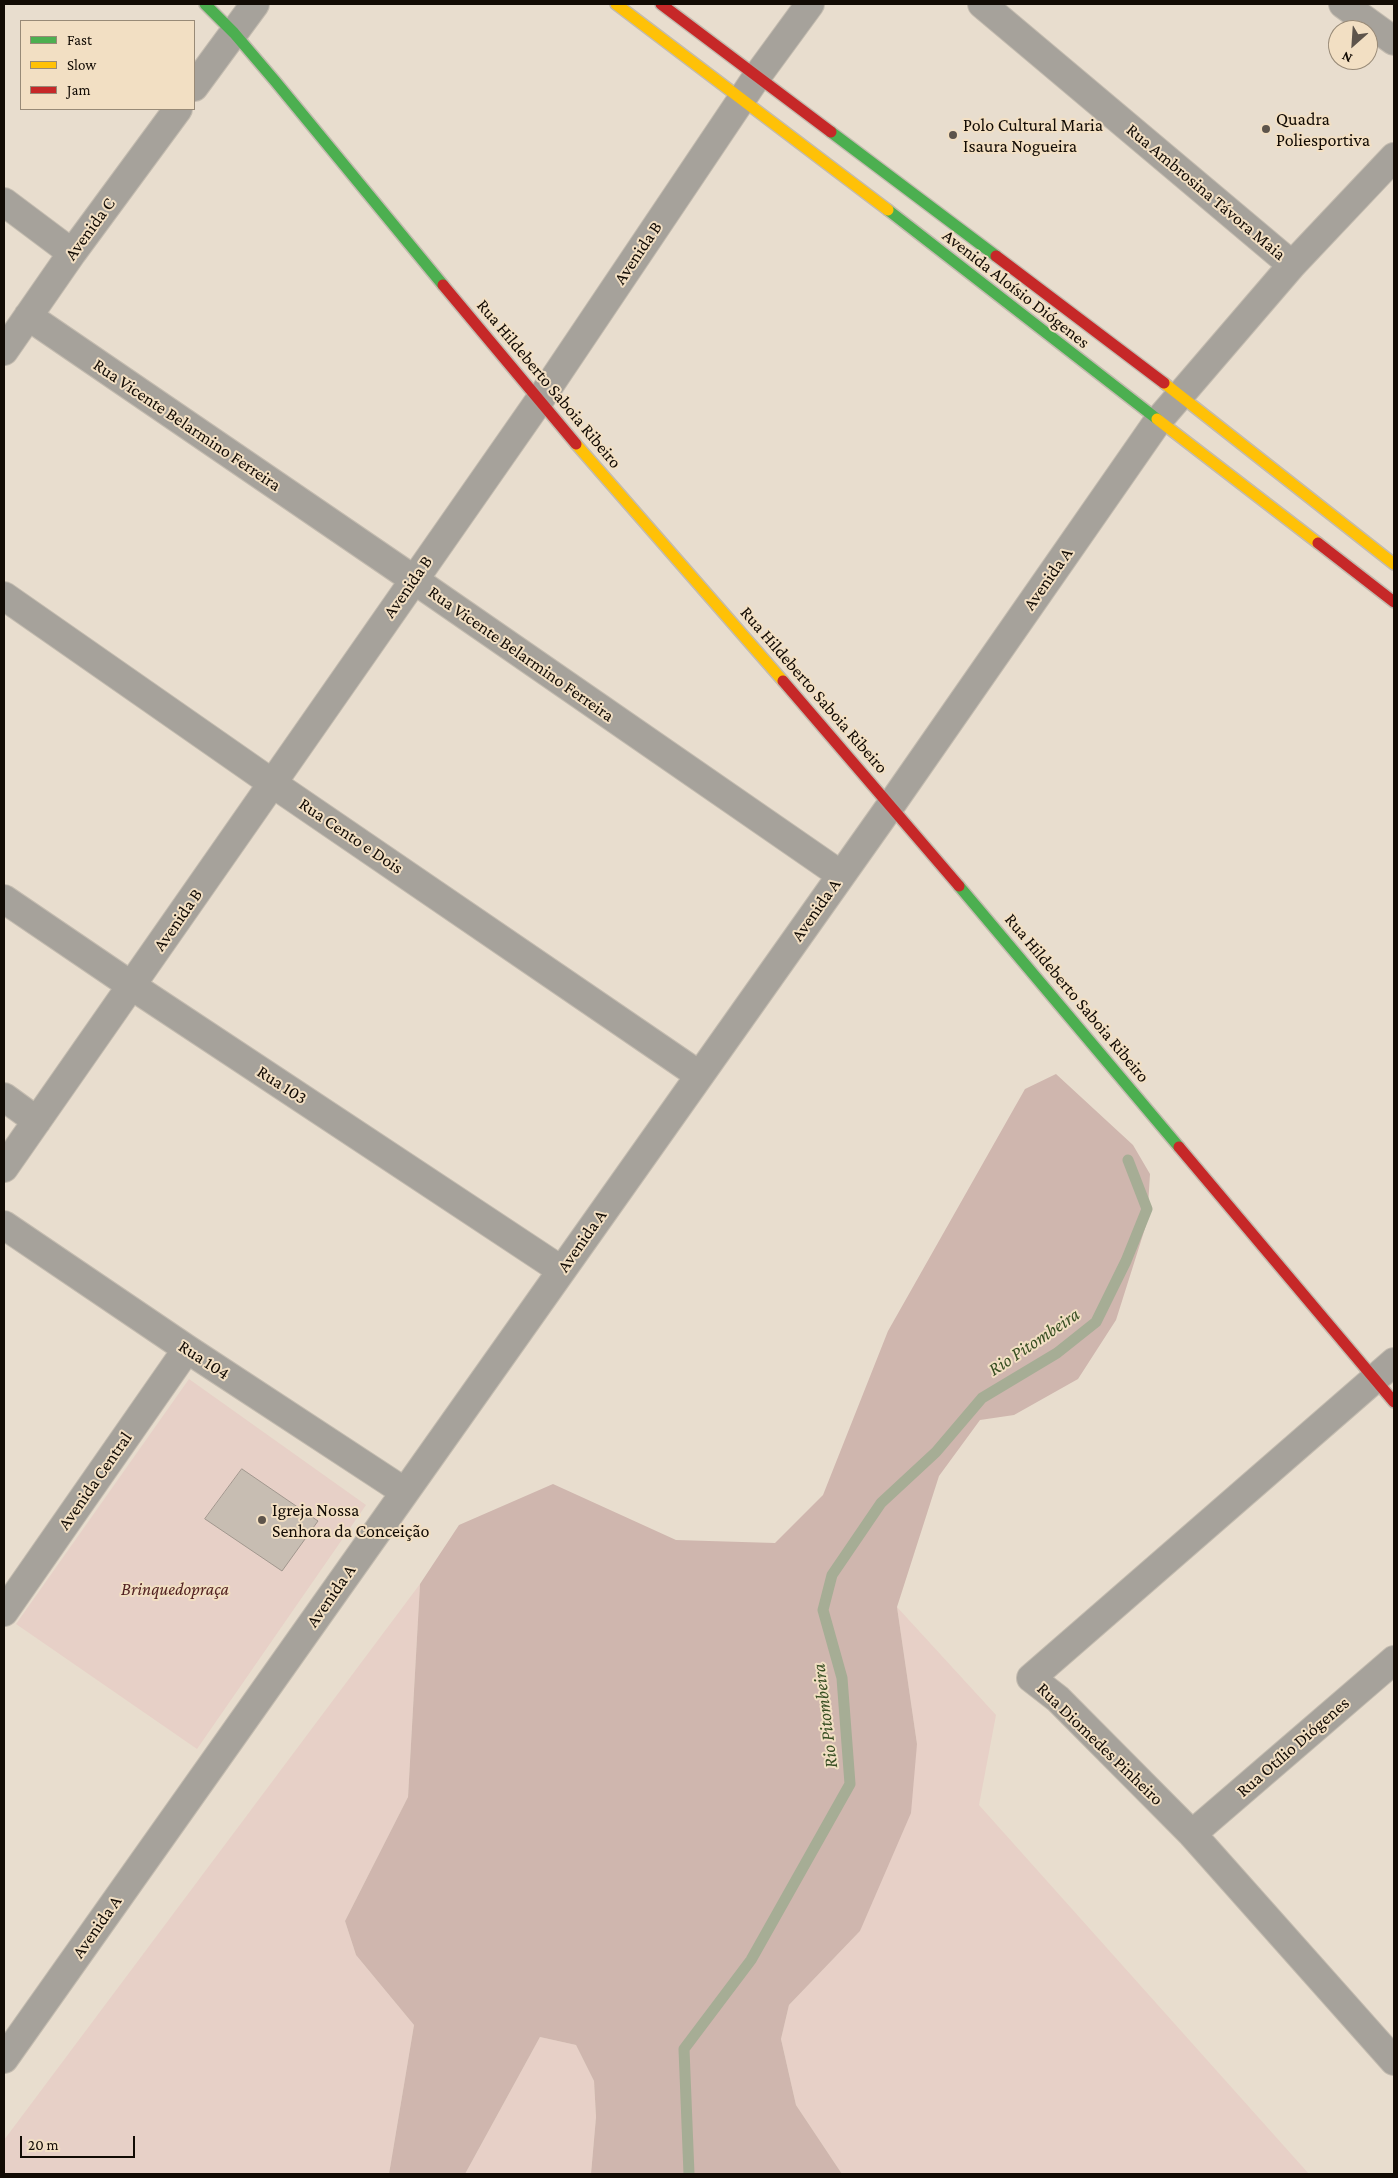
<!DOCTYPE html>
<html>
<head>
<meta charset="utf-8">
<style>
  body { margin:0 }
  #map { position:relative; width:1398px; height:2178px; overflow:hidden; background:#e8ddce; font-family:"Crimson Pro",serif }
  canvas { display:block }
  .frame { position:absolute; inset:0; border:5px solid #120b04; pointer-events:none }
  .legend { position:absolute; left:20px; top:20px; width:175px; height:90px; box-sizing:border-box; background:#f2dfc3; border:1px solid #988a77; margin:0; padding:6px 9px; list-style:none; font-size:15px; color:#120b04 }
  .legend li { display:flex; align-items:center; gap:10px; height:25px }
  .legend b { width:25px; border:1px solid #988a77 }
  .north { position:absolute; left:1328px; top:20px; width:50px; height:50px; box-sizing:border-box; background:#f2dfc3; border:1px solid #988a77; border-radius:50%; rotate:206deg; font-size:14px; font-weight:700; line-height:20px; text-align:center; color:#120b04 }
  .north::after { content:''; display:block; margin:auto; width:18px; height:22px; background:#5d544b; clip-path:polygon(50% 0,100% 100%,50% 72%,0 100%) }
  .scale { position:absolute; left:20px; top:2136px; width:115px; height:22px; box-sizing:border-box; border:2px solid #120b04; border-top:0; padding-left:6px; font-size:15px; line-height:18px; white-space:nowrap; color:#120b04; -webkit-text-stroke:4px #f2dfc3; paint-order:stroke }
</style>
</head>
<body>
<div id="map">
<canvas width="1398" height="2178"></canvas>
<div class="frame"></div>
<ul class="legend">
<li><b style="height:6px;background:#4caf50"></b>Fast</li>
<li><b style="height:6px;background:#ffc107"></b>Slow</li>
<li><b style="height:6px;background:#c62828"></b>Jam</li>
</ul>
<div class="north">N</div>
<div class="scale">20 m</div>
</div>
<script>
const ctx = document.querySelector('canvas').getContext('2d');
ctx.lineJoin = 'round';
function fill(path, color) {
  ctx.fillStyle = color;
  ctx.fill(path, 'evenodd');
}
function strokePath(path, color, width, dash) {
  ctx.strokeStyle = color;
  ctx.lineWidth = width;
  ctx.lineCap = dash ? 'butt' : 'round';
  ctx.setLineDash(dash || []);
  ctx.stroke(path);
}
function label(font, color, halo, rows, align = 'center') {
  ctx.font = font + ' "Crimson Pro",serif';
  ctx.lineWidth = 4;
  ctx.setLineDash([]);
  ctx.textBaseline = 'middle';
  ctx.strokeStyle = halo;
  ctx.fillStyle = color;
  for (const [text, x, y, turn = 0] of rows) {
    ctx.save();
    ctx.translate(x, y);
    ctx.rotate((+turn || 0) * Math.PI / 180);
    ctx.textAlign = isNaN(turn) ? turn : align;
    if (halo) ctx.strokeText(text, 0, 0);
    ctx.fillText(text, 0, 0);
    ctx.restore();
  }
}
const green = new Path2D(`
  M189,1379L366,1505L197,1749L16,1624Z
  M420,1584L408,1797L345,1921L356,1955L414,2025L389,2174H4V2140Z
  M897,1607L996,1715L979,1805L1309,2174H842L796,2105L781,2039L789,2005L860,1931L917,1744Z
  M540,2037L576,2045L594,2081L596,2117L591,2174H465Z`);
const forest = new Path2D(`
  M1056,1074L1133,1145L1150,1174L1147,1222L1116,1320L1078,1379L1014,1415L980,1420L939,1476L897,1607L917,1744L911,1813L860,1931L789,2005L781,2039L796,2105L842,2174H591L596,2117L594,2081L576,2045L540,2037L465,2174H389L414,2025L356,1955L345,1921L408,1797L420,1584L459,1525L553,1484L676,1540L775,1543L823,1495L888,1331L1025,1089Z`);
const stream = new Path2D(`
  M689,2174L684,2049L751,1960L850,1784L842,1678L823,1610L832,1575L881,1503L936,1452L982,1398L1057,1353L1096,1322L1126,1261L1147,1209L1128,1160`);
const building = new Path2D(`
  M242,1469L318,1521L282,1571L205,1519Z`);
const street = new Path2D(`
  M982,4L1292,265
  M1343,4L1394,41
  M194,87L255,4
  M4,202L72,253
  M28,316L413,579L841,875
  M4,351L72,253L178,109
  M4,596L272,783L699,1075
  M4,899L132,986L561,1270
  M4,1097L37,1121
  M4,1168L539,401L758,75L810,4
  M4,1225L187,1349L405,1492
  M1394,1362L1031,1678L1058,1699L1192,1834L1394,2061
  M4,1612L187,1349
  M1192,1834L1394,1660
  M4,2059L891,805L1158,421L1292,265L1394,157`);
const fast = new Path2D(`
  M205,4L234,33L275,81L443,285
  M831,132L996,256
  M888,210L1157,419
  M959,886L1179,1147`);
const slow = new Path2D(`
  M616,4L888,210
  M1164,383L1394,564
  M1157,419L1318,543
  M576,444L783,681`);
const jam = new Path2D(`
  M661,4L831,132
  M996,256L1164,383
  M443,285L576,444
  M1318,543L1394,602
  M783,681L959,886
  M1179,1147L1394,1402`);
const markers = [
  [1266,129,5,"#5d544b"],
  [953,135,5,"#5d544b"],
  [262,1520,5,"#5d544b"]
];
const poiNames = [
  ["Quadra",1276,119],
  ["Poliesportiva",1276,140],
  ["Polo Cultural Maria",963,125],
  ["Isaura Nogueira",963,146],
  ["Igreja Nossa",272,1510],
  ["Senhora da Conceição",272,1531]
];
const streetNames = [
  ["Rua Ambrosina Távora Maia",1206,192,40],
  ["Avenida C",90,229,-54],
  ["Avenida B",638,253,-56],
  ["Avenida Aloísio Diógenes",1016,289,38],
  ["Rua Hildeberto Saboia Ribeiro",549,384,50],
  ["Rua Vicente Belarmino Ferreira",187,425,34],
  ["Avenida A",1048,579,-55],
  ["Avenida B",408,587,-55],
  ["Rua Vicente Belarmino Ferreira",521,654,35],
  ["Rua Hildeberto Saboia Ribeiro",814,690,49],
  ["Rua Cento e Dois",351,836,34],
  ["Avenida A",816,910,-55],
  ["Avenida B",178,920,-55],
  ["Rua Hildeberto Saboia Ribeiro",1077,998,50],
  ["Rua 103",282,1085,33],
  ["Avenida A",582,1241,-55],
  ["Rua 104",204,1360,33],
  ["Avenida Central",95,1481,-55],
  ["Avenida A",331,1596,-55],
  ["Rua Diomedes Pinheiro",1100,1744,44],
  ["Rua Otílio Diógenes",1293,1747,-41],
  ["Avenida A",97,1927,-55]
];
const parkNames = [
  ["Brinquedopraça",175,1589]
];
const waterNames = [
  ["Rio Pitombeira",1034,1342,-34],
  ["Rio Pitombeira",825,1716,-97]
];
fill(green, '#e7d0c7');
fill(forest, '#cfb6ae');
strokePath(stream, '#a6ad95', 11);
fill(building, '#c7bdb2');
strokePath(building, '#a1978e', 1);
strokePath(street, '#c3bbaf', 30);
strokePath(fast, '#c3bbaf', 14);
strokePath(slow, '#c3bbaf', 14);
strokePath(jam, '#c3bbaf', 14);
strokePath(street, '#a6a29b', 28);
strokePath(fast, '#4caf50', 11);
strokePath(slow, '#ffc107', 11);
strokePath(jam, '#c62828', 11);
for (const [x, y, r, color] of markers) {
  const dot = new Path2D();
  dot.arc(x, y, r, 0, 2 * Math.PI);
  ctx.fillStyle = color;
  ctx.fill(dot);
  strokePath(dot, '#f2dfc3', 2);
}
label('18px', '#120b04', '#f2dfc3', poiNames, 'left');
label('18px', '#120b04', '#f2dfc3', streetNames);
label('italic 18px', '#532222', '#f2dfc3', parkNames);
label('italic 19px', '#374e22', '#f2dfc3', waterNames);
</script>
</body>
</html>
